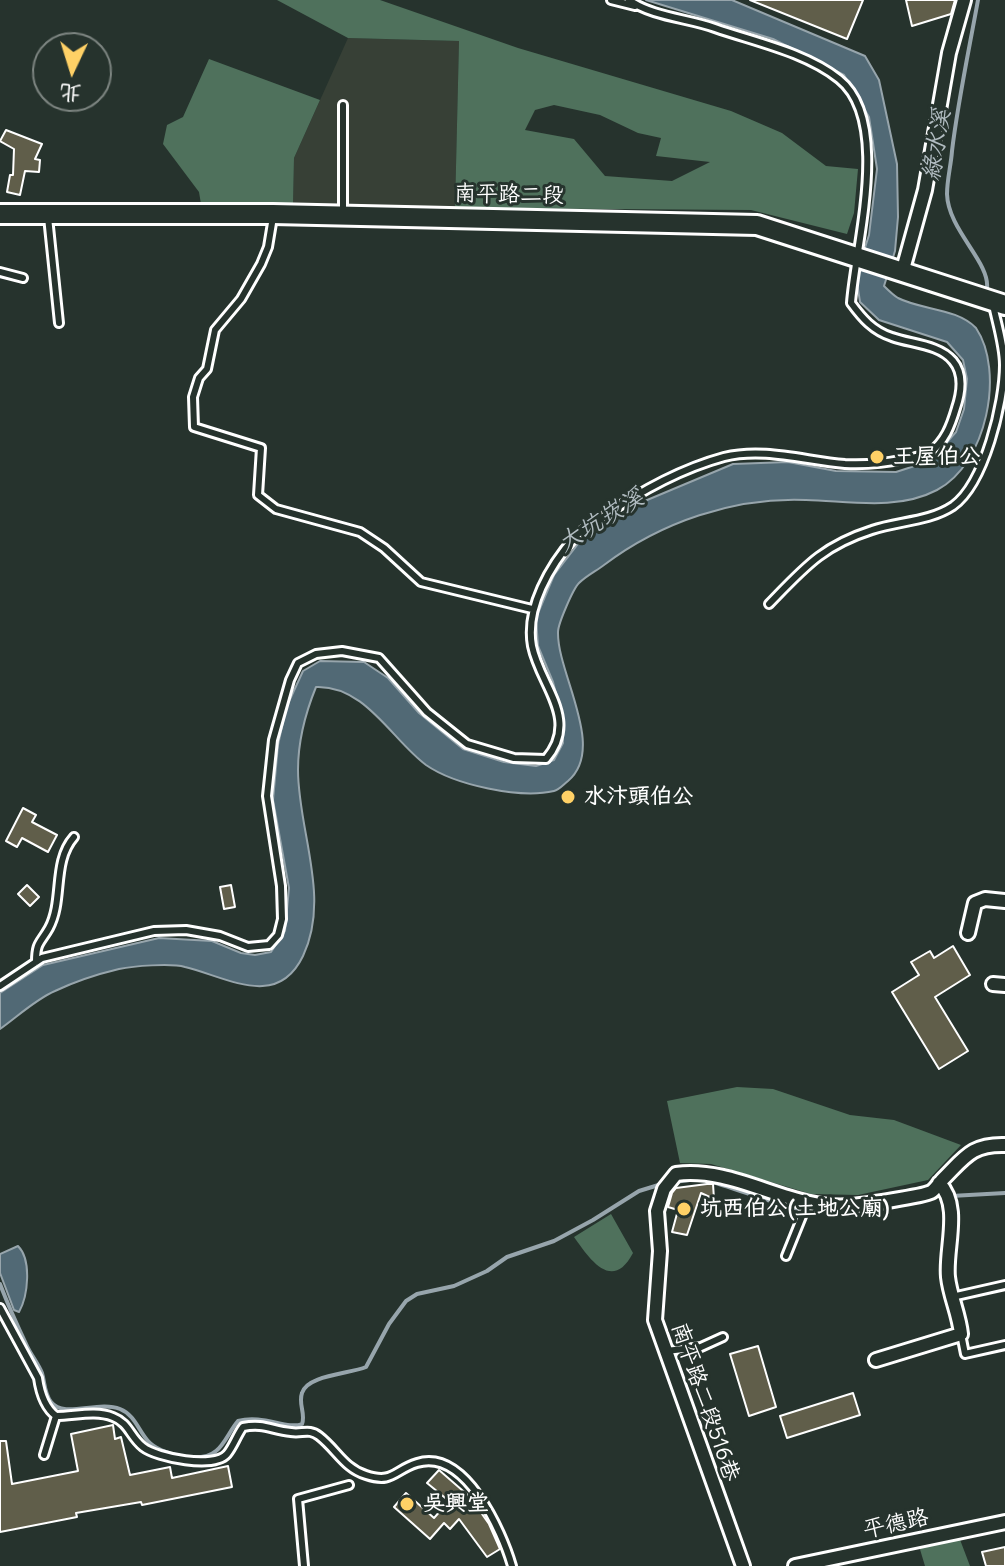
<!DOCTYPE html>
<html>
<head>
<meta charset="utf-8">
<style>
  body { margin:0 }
  #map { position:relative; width:1005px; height:1566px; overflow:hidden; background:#26332d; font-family:Delius,"LXGW WenKai TC",sans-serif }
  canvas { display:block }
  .north { position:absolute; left:32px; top:32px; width:80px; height:80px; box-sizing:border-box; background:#26332d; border:2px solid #7d8581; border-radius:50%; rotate:184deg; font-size:22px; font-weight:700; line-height:32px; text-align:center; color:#fff }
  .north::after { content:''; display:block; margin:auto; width:28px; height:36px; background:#ffd166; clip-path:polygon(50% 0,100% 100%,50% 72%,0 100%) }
</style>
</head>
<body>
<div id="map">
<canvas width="1005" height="1566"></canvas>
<div class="north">北</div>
</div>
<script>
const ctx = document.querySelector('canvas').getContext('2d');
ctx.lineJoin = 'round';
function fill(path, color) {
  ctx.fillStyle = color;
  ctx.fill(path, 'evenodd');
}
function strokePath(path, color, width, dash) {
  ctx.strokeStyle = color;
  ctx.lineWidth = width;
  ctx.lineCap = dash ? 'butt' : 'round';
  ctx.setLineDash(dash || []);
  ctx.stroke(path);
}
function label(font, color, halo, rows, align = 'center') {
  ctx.font = font + ' Delius,"LXGW WenKai TC",sans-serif';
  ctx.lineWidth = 6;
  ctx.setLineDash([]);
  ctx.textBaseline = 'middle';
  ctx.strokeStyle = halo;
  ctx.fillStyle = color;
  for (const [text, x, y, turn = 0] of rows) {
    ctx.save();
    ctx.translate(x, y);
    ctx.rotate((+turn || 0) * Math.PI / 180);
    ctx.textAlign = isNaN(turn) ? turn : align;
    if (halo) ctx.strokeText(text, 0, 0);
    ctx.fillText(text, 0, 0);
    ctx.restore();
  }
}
const built = new Path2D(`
  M348,38L459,41L455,208L293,204L294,158Z`);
const green = new Path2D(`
  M277,0H380L518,48L731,111L782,133L826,166L858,169L854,213L847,234L751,210L455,208L459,41L348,38ZM554,105L600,115L638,133L661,138L656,156L710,162L672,181L605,176L574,139L525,130L535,110Z
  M209,59L320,100L294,158L293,204H201L199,192L163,144L167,125L183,117Z
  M737,1087L773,1089L850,1115L894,1120L961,1145L928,1180L858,1195L811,1194L711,1164L680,1163L667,1101Z
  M611,1214L633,1253C612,1293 589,1258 574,1237Z
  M959,1537L970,1566H925L919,1546Z`);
const water = new Path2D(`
  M646,0H732L865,56L879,80L897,164L898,217L895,251L884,286C888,290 893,295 898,298C921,310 957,308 976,328C1005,371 987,464 937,490C897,511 849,501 806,500C734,497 661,522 604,565C596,571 586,576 579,583C573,589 558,624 558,632C557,674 607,748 568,781C564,784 559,790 554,791C520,799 455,785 426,765C392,740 365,685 316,687C305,714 298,740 298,770C298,831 331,897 303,956C277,1010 227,977 185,967C171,963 133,966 119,969C98,974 74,982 55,991C36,999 17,1017 0,1029V993L43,965L159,938L212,941L241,953L255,955L271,952L285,931L289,888L273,800L278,745L286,708L303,671L320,661L364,662L388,678L419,713L463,749L504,762L536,766L554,760L563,743L562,716L553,682L538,646L536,618L554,575L581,540L640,503L733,464L788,462L836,471L896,472L930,461L956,432L964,409L967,379L963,360L947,342L879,320L860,302L856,276L869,235L877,169L869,117L844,75L773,39Z
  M18,1246C32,1260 28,1296 19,1312L14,1310L0,1273V1254Z`);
const stream = new Path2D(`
  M978,0C969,50 958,101 952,151C951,165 947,180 947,194C948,230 990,262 987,288
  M705,1180C749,1191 798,1218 844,1211
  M674,1182L697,1179
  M951,1196L1005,1193
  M0,1284C8,1305 17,1325 27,1346C31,1355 38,1363 42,1373C45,1383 44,1393 51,1402C64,1419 98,1400 120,1409C135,1415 138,1430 148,1441C160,1455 201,1464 216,1451C225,1444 230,1430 238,1421C263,1414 287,1430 302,1424C306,1414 298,1404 302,1393C307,1375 349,1374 366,1367L389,1324L406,1301L417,1294L454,1286L487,1271L507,1257L554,1241L593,1220L639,1191L665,1183`);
const building = new Path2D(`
  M750,0H863L847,39Z
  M906,0H955L951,14L912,26Z
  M6,130L42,144L35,159L40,160L39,172L25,171L20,195L7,192L10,175H13L14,149L0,141Z
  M23,808L36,815L32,822L57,835L48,852L22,838L17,847L6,841Z
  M27,885L39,897L30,906L18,894Z
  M231,885L235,907L224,909L220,887Z
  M953,946L970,975L935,997L968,1051L939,1069L892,992L919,975L911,962L930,951L934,958Z
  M707,1184H713L714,1199L701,1193L687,1235L672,1232L678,1210L668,1207L672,1193L676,1188Z
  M758,1346L776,1407L749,1416L730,1354Z
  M853,1393L860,1415L787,1438L780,1416Z
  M113,1425L115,1439L121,1437L130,1475L170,1467L172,1478L228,1466L232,1487L142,1505L141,1502L76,1513L77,1517L0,1532V1441H6L12,1484L78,1471L71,1434Z
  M439,1470L470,1497L489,1524L500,1549L487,1557L459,1519L450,1529L444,1523L430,1539L394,1507L406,1493L434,1518L449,1501L427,1483Z
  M1005,1547V1566H986L982,1552Z`);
const lane = new Path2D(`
  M611,0L635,6
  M343,214V105
  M48,217L59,323
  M273,217L268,247L261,264L241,299L215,330L207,369L199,378L193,397L194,427L261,448L258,495L276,509L360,532L384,548L421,582L532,609
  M0,272L23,278
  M769,604C804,568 822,546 872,530C898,521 929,522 953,506C985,483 1004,402 1004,365C1004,346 997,324 993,305
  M36,962C36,942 40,944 49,928C64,900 52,862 74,837
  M0,986L42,958L154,931L186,930L220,936L248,947L269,945L278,935L282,919L281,886L267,796L273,740L290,680L298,663L316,654L342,651L379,658L427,712L467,744L514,758L546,759C580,719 540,686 532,646C525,608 550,565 575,537C581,530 592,525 600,519C637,493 680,469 724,457C764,447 806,461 845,464C865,465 886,463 905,459C912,457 923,457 929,453C945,442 951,425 956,408C961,393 964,374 953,361C939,344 911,344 892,337C873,331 862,318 851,303C855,246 892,121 839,79C805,52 755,42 715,28C687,18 653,17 629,0
  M786,1256L807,1204
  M952,1297L1005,1285
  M0,1308L38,1378C40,1392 44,1407 56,1416C75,1416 95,1410 113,1417C129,1423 130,1437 143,1447C157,1458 214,1469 227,1454C233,1447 237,1435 243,1427C264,1423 271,1430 291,1432C302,1434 309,1428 319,1436C337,1450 344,1468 366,1475C393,1484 394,1470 417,1463C465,1448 502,1531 512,1566
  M961,1334L965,1354L1005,1345
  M666,1351L701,1347L723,1337
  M44,1455L56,1416
  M304,1566L298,1499L349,1485`);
const street = new Path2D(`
  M902,273L925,190L949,53L964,0
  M968,933L975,903L985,899L1005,901
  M993,984L1005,985
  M876,1360L961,1334C959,1314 950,1296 948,1277C945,1249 962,1206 939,1183
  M743,1566L655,1320L660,1251L657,1211L664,1189L676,1174C737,1166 791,1212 851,1206C864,1205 923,1196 931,1192C935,1190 940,1182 943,1179C965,1157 972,1144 1005,1145
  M795,1566L1005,1522`);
const secondary = new Path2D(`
  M0,214H273L757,225L1005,305`);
const markers = [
  [877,457,8,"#ffd166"],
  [568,797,8,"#ffd166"],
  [684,1209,8,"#ffd166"],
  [407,1504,8,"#ffd166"]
];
const streetNames = [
  ["南平路二段",509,195,1],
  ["南平路二段516巷",705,1402,71],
  ["平德路",896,1524,-12]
];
const poiNames = [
  ["王屋伯公",893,457],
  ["水汴頭伯公",584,797],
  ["坑西伯公(土地公廟)",700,1209],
  ["吳興堂",423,1504]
];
const waterNames = [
  ["綠水溪",937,145,-81],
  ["大坑崁溪",601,521,-32]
];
fill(built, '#374036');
fill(green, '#4f715c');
fill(water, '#516975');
strokePath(water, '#97a5ac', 2);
strokePath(stream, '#97a5ac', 4);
fill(building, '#605e4a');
strokePath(building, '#fff', 2);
strokePath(lane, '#fff', 12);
strokePath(street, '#fff', 18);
strokePath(secondary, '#fff', 24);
strokePath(lane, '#26332d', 6);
strokePath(street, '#26332d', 12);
strokePath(secondary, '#26332d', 18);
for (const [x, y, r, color] of markers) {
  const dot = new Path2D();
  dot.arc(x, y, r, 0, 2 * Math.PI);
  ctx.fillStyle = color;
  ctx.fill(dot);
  strokePath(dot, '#26332d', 3);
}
label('22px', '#fff', '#26332d', streetNames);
label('bold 22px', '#fff', '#26332d', poiNames, 'left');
label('italic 24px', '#b1bcc1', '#26332d', waterNames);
</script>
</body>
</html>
